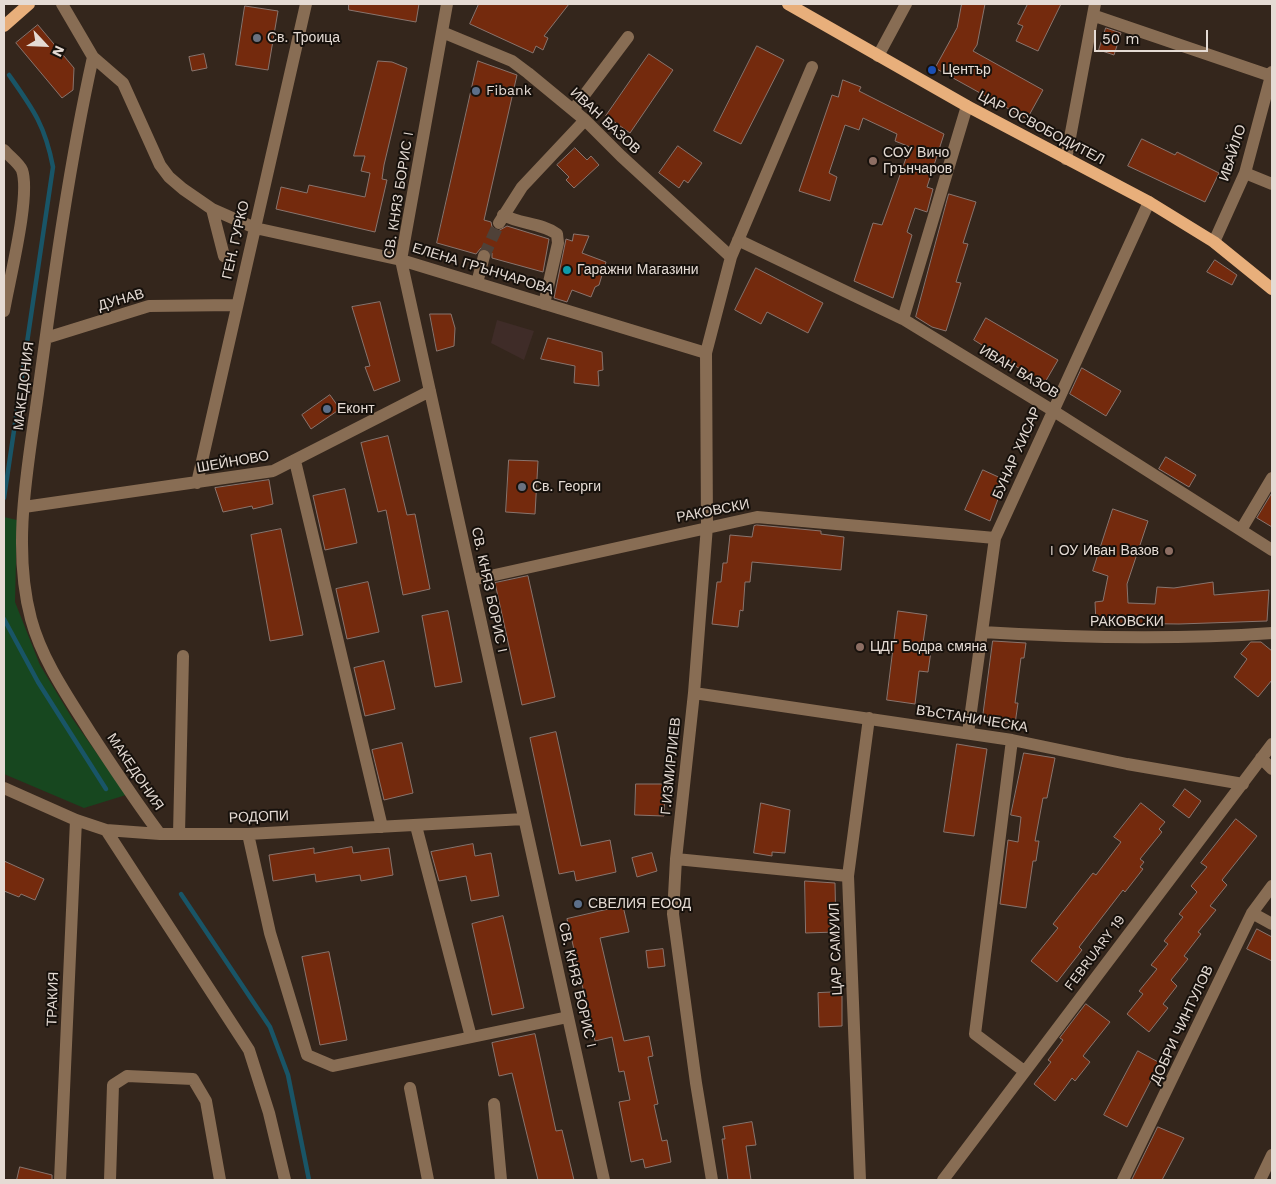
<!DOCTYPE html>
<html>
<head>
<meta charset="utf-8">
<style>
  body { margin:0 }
  #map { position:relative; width:1276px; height:1184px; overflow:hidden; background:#34261c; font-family:"Work Sans",sans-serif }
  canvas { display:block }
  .frame { position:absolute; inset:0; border:5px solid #e5dbd4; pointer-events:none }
  .north { position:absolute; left:20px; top:20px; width:50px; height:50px; -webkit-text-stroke:4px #17110c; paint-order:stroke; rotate:115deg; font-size:14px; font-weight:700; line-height:20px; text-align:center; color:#e5dbd4 }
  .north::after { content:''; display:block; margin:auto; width:18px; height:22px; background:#e5dbd4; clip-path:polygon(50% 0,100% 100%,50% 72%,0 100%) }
  .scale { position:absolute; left:1094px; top:30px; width:114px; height:22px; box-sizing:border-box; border:2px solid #e5dbd4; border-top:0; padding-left:6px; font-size:15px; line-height:18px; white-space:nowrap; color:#e5dbd4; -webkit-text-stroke:4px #17110c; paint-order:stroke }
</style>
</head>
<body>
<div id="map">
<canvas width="1276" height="1184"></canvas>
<div class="frame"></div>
<div class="north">N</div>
<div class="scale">50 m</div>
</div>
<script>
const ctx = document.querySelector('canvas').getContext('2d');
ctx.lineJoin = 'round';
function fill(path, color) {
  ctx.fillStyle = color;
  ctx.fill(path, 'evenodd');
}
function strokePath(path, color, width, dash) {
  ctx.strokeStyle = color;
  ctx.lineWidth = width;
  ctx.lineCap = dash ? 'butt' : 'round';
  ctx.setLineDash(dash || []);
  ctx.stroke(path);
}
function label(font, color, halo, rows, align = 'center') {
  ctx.font = font + ' "Work Sans",sans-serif';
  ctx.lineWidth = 4;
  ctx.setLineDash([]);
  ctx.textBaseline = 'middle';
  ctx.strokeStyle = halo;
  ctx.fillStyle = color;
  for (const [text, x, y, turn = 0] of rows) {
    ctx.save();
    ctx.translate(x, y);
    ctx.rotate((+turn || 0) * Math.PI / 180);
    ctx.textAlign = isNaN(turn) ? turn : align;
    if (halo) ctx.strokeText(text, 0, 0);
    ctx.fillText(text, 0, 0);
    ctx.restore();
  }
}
const commercial = new Path2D(`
  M497,320L534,331L524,360L491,343Z`);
const green = new Path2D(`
  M4,517L17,520L15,602L40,665L72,718L126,795L84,808L4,774Z`);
const stream = new Path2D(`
  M4,498L53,167C45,125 33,109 9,75
  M4,619L38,682L106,789
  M181,894L270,1027L288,1075L309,1180`);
const building = new Path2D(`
  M349,4H419L416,22L349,10Z
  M479,4H569L544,36L548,38L543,50L536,46L533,53L470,24Z
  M962,4H985L977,45L973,51L1043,90L1027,119L935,68L957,28Z
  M1028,4H1061L1038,51L1016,41L1023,26L1018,24Z
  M245,6L278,11L268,70L236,65Z
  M38,25L74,68L73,90L62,98L16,43Z
  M1106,28L1121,33L1114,55L1099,50Z
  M757,46L784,60L741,144L714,131Z
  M204,54L207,68L192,71L189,57Z
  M649,54L673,70L630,133L606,116Z
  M378,61L392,62L407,68L384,165L382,179L387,180L375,232L276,209L281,187L307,193L309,185L365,197L370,173L361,171L365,156H354Z
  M478,61L517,75L484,220L491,222L492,227L498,231L507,226L549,239L543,272L492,258V253L486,248H481L476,254L437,243Z
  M843,80L861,87L859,91L944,134L927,187L933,189L927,212L915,208L907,232L912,235L893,298L854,281L873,223L882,225L910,147L895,141L897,134L863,118L859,130L845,125L829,173L837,177L830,201L799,191L832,95L838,97Z
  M1142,139L1175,155L1177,152L1219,173L1205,202L1128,166Z
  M678,146L702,163L688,183L684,180L679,188L659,173Z
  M575,148L587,160L591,156L599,165L574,188L566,180L569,177L557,165Z
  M949,194L976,202L963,243L968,244L956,282L961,283L946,331L932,327L916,317Z
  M574,234L589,236L582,253L606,262L599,285L595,287L591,297L572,290L567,302L554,298L566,239L572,241Z
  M1215,260L1237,275L1232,285L1207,272Z
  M756,268L823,303L808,333L767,312L761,324L735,310Z
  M380,302L400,381L374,391L365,367L370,366L352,307Z
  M430,314H451L455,328L454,346L437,351Z
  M986,318L1058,360L1044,384L974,340Z
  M548,338L602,352L603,370L598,371L599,386L574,383L575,366L541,359Z
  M1082,368L1121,391L1106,416L1070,394Z
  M330,395L340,409L311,429L302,415Z
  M388,436L407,515L415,514L430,589L403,595L386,510L378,512L361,443Z
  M1166,457L1196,475L1189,487L1159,469Z
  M509,460L538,461L535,514L506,512Z
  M983,470L1005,480L990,521L965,510Z
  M269,480L273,504L253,509L252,506L223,512L215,488Z
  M345,489L357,543L325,550L313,496Z
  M1272,493V527L1257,518Z
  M1113,509L1148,521L1127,584L1128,603L1155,604L1157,587L1174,588L1213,582L1214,595L1269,590L1267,621L1179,624L1096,623L1095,602L1103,601L1108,576L1093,571Z
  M757,525L821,531V534L844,537L841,570L752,562L750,582H745L743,611L740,610L738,627L712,624L717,582H721L723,563H727L730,535L752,537L754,526Z
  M281,529L303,635L270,641L251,535Z
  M528,576L555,697L522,705L495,583Z
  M368,582L379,632L347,639L336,589Z
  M448,611L462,682L435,687L422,616Z
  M898,611L927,615L922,650L931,651L928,672L919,671L915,704L887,700Z
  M993,641L1026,643L1024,658H1021L1015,703H1018L1015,724L990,721V718L983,717Z
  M1251,642H1261L1272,651V680L1258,697L1234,677L1247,659L1241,654Z
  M384,661L395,709L365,716L354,668Z
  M556,732L581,846L610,840L616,872L576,881L574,871L559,874L530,738Z
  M402,743L413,793L384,800L372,750Z
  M957,744L987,749L974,836L944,832Z
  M1024,753L1055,758L1047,798H1043L1035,841H1039L1036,861H1033L1026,908L1000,904L1008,840L1018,842L1021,817L1011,815Z
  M636,784H665L664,816L635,815Z
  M1185,789L1201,801L1189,818L1173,806Z
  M761,803L790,810L785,853L772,852V856L754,853Z
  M1141,803L1165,822L1159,829L1162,832L1140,859L1144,862L1140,867L1143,869L1125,892L1123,890L1079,947L1082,950L1057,982L1031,961L1058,928L1053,924L1093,873L1096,875L1121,842L1114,837Z
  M1236,819L1257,836L1222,880L1227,885L1210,906L1216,910L1198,932L1201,934L1184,956L1188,959L1171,980L1177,986L1163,1004L1168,1008L1149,1032L1127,1014L1143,994L1139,991L1157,969L1151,965L1168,944L1164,941L1183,917L1179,914L1197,892L1191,886L1207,867L1201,863Z
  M473,844L475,856L491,853L499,896L471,901L466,876L439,881L431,852Z
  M352,847L353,853L389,848L393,875L361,881L360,875L316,882L315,874L273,881L269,855L314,848V853Z
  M652,853L657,871L637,877L632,858Z
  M4,861L44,879L35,900L21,894L19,897L4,891Z
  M805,881L835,883L836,932L806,933Z
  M623,906L629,932L600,938L624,1041L649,1036L653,1056L648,1057L658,1104L654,1105L662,1141L667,1140L671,1162L645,1168L643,1159L631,1162L619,1102L630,1100L624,1071L619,1072L612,1037L595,1041L567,919Z
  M503,916L524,1008L492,1015L472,924Z
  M1257,929L1272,937V961L1247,949Z
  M663,949L665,966L648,968L646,951Z
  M329,952L347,1040L320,1045L302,957Z
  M842,992V1026L819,1027L818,993Z
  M1086,1004L1110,1022L1083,1056L1090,1062L1075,1081L1072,1078L1055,1101L1034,1084L1051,1062L1048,1060L1063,1040L1060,1038Z
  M535,1034L556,1131L562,1130L574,1180H538L512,1073L499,1076L492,1043Z
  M1138,1051L1160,1063L1127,1127L1104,1115Z
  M752,1122L756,1145L746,1146L751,1180H728L722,1139H725L723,1127Z
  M1158,1127L1184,1138L1162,1180H1132Z
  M20,1167L52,1175V1180H17Z`);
const minorTunnel = new Path2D(`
  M484,256L499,223`);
const minor = new Path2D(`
  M62,4L93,57L123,83L160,165L169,177L183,189L212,209L255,228L401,260L706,353
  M447,4L401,260L604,1180
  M1095,16L1271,76
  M442,32L512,61L528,73L585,120L621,156L731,257
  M878,56L906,4
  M93,57C69,165 54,276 39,386C29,462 11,544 31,619C42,660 68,697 90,732C113,767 135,801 160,834
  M573,110L628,37
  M4,150C9,156 19,163 22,170C31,196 9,281 4,311
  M1066,159L1095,4
  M1245,173L1272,184
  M212,209L224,256
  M503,215C520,224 542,223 557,234L558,243L544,304
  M499,223L522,187L585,120
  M738,240L903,319L1052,410L1272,550
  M1214,242L1245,173L1272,72
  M477,283L484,256
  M903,319L967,106
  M46,338L149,306L236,305
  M295,461L382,827
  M197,483L306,4
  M24,507L273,471L430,391
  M1241,530L1272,478
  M472,580L757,517L995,538
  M982,632C1079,638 1175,640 1272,633
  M694,693L1012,740L1127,764L1243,784
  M968,733L995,538L1149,202
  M1012,740L975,1034L1024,1071
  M1261,758L1272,769
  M4,788L76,820L106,830L160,834H248L524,819
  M416,826L471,1037
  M106,830L249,1050L269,1113L285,1180
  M179,834L183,656
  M248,834L270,933L307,1055L333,1066L568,1017
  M676,859L848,876
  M1252,913L1272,924
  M410,1088L428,1180
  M494,1104L501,1180
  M60,1180L76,820
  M110,1180L113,1085L127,1076L193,1079L206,1101L220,1180
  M712,1180L696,1083L673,914L676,859L694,693L707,526L706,353L731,257L812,67
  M860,1180L848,876L869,718
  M943,1180L1272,744
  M1123,1180L1252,913L1272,886
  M1260,1180L1272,1155`);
const major = new Path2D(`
  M788,4L967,106L1149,202L1214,242L1272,289
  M4,26L29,4`);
const markers = [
  [257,38,5,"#6b7280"],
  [932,70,5,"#1a4fb4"],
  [476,91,5,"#5c6f8a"],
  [873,161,5,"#8d6e63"],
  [567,270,5,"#0f9aa8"],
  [327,409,5,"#5c6f8a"],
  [522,487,5,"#6b7280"],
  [1169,551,5,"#8d6e63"],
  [860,647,5,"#8d6e63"],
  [578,904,5,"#5c6f8a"]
];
const poiNames = [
  ["Св. Троица",267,38],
  ["Център",942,70],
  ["Fibank",486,91],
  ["СОУ Вичо",883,153],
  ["Грънчаров",883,169],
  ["Гаражни Магазини",577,270],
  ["Еконт",337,409],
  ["Св. Георги",532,487],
  ["I ОУ Иван Вазов",1159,551,"right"],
  ["ЦДГ Бодра смяна",870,647],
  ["СВЕЛИЯ ЕООД",588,904]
];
const streetNames = [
  ["ИВАН ВАЗОВ",605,121,43],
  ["ЦАР ОСВОБОДИТЕЛ",1041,128,28],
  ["ИВАЙЛО",1233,153,-72],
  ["СВ. КНЯЗ БОРИС I",399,195,-81],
  ["ГЕН. ГУРКО",236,240,-77],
  ["ЕЛЕНА ГРЪНЧАРОВА",483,269,17],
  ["ДУНАВ",121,300,-16],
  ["ИВАН ВАЗОВ",1019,372,31],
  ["МАКЕДОНИЯ",24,386,-83],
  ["БУНАР ХИСАР",1017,453,-66],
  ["ШЕЙНОВО",233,462,-10],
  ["РАКОВСКИ",713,511,-11],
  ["СВ. КНЯЗ БОРИС I",489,590,78],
  ["РАКОВСКИ",1127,622],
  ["ВЪСТАНИЧЕСКА",972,719,9],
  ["Г.ИЗМИРЛИЕВ",671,766,-84],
  ["МАКЕДОНИЯ",135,772,56],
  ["РОДОПИ",259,817,-2],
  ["ЦАР САМУИЛ",836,949,-92],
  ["FEBRUARY 19",1095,953,-53],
  ["СВ. КНЯЗ БОРИС I",577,985,77],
  ["ТРАКИЯ",53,999,-88],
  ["ДОБРИ ЧИНТУЛОВ",1182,1025,-65]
];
fill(commercial, '#3f2c28');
fill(green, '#17471f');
strokePath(stream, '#195567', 4.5);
fill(building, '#742a0d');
strokePath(building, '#89746d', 1);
strokePath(minorTunnel, '#4f4138', 12, [12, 6]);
strokePath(minor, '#886d54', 12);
strokePath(major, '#e8af7b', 12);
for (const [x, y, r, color] of markers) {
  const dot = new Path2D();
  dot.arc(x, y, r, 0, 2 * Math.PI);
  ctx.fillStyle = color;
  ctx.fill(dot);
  strokePath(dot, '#17110c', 2);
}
label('14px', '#e5dbd4', '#17110c', poiNames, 'left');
label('14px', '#e5dbd4', '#17110c', streetNames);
</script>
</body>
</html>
